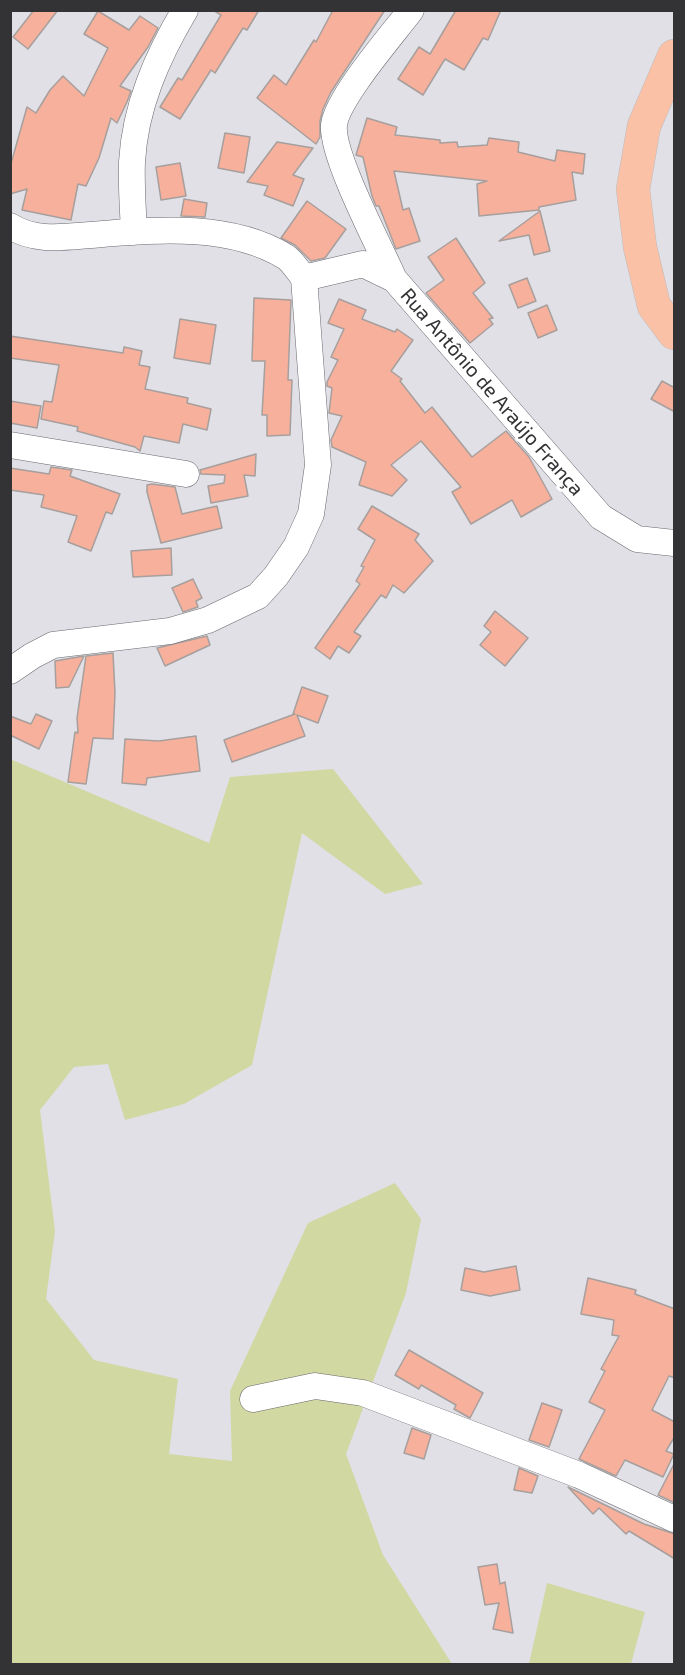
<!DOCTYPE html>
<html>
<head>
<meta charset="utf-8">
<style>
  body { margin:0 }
  #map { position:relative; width:685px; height:1675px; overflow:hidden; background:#e1e0e7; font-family:"Exo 2",sans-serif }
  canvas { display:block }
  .frame { position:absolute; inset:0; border:12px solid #333235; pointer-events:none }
</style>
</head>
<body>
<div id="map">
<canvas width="685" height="1675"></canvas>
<div class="frame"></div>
</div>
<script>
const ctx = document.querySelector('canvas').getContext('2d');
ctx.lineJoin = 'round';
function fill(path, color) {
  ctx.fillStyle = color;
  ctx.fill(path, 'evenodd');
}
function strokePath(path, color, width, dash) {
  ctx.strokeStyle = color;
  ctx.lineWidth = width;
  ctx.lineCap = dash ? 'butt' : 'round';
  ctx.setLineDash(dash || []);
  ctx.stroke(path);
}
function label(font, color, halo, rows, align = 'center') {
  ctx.font = font + ' "Exo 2",sans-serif';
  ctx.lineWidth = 6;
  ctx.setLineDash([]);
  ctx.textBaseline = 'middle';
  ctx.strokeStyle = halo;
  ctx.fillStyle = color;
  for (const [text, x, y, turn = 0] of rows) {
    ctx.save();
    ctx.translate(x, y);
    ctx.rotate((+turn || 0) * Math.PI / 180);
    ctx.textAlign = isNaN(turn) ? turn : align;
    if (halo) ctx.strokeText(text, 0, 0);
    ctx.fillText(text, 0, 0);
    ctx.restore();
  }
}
const green = new Path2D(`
  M10,759L209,843L230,777L333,769L423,884L385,894L302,833L252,1065L184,1104L125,1120L108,1064L74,1067L40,1110L55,1231L46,1299L94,1360L178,1379L169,1454L232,1461L230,1391L308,1223L395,1183L421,1219L406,1293L346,1454L383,1555L452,1664H11Z
  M547,1583L645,1612L631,1664H529Z`);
const building = new Path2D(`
  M34,10H58L28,49L13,37Z
  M213,10H259L247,30L243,28L215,73L211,70L180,119L160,107L178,78L182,80L221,15Z
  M333,10H385L331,92L323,109L320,121V137L316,144L257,98L274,75L286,85L314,40L316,42Z
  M456,10H501L488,40L483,38L464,70L445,59L423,95L398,79L419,47L430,54Z
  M98,11L129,30L140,16L158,28L148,47L120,86L131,91L127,102L117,123L111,118L99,158L86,186L78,184L71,220L22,210L27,189L10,194V167L27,107L36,113L50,90L63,76L84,96L108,48L84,34Z
  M367,118L397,127L395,135L440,140V143L457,142L458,147L487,145L489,138L519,142L518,152L555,161L557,150L585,154L583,174L572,172L576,200L539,207V210L479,216L477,184L487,181L394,171L403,210L409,208L420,241L396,249L379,206H376L372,196L363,157L356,155Z
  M225,133L250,137L244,173L218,168Z
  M277,142L313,148L293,175L304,179L293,206L264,195L268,186L247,182Z
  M180,163L186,196L161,200L156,167Z
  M184,199L207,203L205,217L181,216Z
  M307,201L346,229L325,258L311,261L295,245L281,238Z
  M540,211L550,251L534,255L529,235L499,241Z
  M456,238L485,283L473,293L493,318L489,319L493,324L470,343L426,293L444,280L428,257Z
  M527,278L536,301L518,308L509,285Z
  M254,298L291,300L288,380H292L290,435L267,436V415H262L265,361H252Z
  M339,299L366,310L362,319L395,332L397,329L413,340L391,371L402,379L400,381L425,413L432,407L472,457L506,431L529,457L552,499L521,517L512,500L471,524L452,492L461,487L421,441L391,465L407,480L392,496L359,485L366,462L332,447L331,440L342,416L329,413L332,388L327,386V382L338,360L331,357L344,329L328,323Z
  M547,305L557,330L538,338L528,313Z
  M180,319L216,325L210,364L174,358Z
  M10,336L123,353L124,347L142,351L139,365L150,367L145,389L188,398L187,403L211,409L207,430L183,424L179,443L144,436L140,451L135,447L77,431L78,427L41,419L44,401L52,402L59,365L10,358Z
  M662,381L675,388V412L651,399Z
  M10,401L41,406L37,428L10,423Z
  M256,454L255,476L244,475L248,496L211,503L208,486L224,483L225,475L201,474L200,470Z
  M51,467L72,470L70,476L120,494L112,514L106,512L91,551L68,542L77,516L41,507L44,495L10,490V468L49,474Z
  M152,484L175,487L182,514L217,506L222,528L161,543L147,492V485Z
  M372,506L419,534L415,540L433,561L404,593L393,585L386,598L381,595L354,632L361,636L349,653L338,646L330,659L315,648L360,584L356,581L364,567L361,566L375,540L358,529Z
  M171,548L172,575L133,577L131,551Z
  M193,579L202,598L196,601L198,607L183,612L172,588Z
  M495,611L528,638L505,666L480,645L491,632L484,626Z
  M207,636L210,645L165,666L157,648Z
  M113,653L115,693L113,739L93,738L86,784L68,782L75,732L78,733L77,718L86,656Z
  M84,656L69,687L56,688L55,661Z
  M302,687L328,696L318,723L297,715L305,736L232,762L224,740L295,714H293Z
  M36,714L52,721L39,749L10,735V716L31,724Z
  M196,736L200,771L147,778L146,785L122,783L125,739L159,741Z
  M516,1266L520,1290L490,1296L461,1290L465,1268L484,1272Z
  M588,1278L636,1290L635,1294L675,1309V1378L669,1376L652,1410L675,1422V1436L666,1451L674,1454L663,1477L625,1460L616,1476L579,1459L605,1410L589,1402L605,1371L601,1369L619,1336L612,1335L614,1320L581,1314Z
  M409,1350L483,1393L470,1418L454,1409L456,1405L421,1385L419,1389L395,1375Z
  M542,1403L562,1410L549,1447L529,1440Z
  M412,1428L431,1435L424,1459L404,1453Z
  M675,1462V1503L658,1495Z
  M519,1468L538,1476L532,1493L514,1490Z
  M568,1487L644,1524L675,1534V1559L629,1531L626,1534L599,1508L593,1514Z
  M497,1564L500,1584L505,1582L513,1633L493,1629L499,1603L485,1605L478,1567Z`);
const minor = new Path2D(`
  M10,226C35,242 64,237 91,235C154,230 229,222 286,257C293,262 298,271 304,278L318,465L311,514L296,547L276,576L258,596L208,620L170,631L53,645L32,656L10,671
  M134,232C133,209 131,185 132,162C135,107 157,57 185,10
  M304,278L363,264L394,279L601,517L637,539L674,543
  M394,279C380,247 331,155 334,125C337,98 393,34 411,10
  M10,445L186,474
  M253,1399L315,1386L363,1393L579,1475L674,1519`);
const primary = new Path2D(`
  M674,56L644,126L633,189L640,247L654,306L674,333`);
const streetNames = [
  ["Rua Antônio de Araújo França",492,392,49]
];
fill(green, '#d1d8a1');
fill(building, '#f6b09b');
strokePath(building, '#a79f9d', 1.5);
strokePath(minor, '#68686e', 27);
strokePath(primary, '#bebdbe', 34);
strokePath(minor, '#fff', 26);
strokePath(primary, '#fac1a6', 33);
label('20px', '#333235', '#fff', streetNames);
</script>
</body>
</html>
